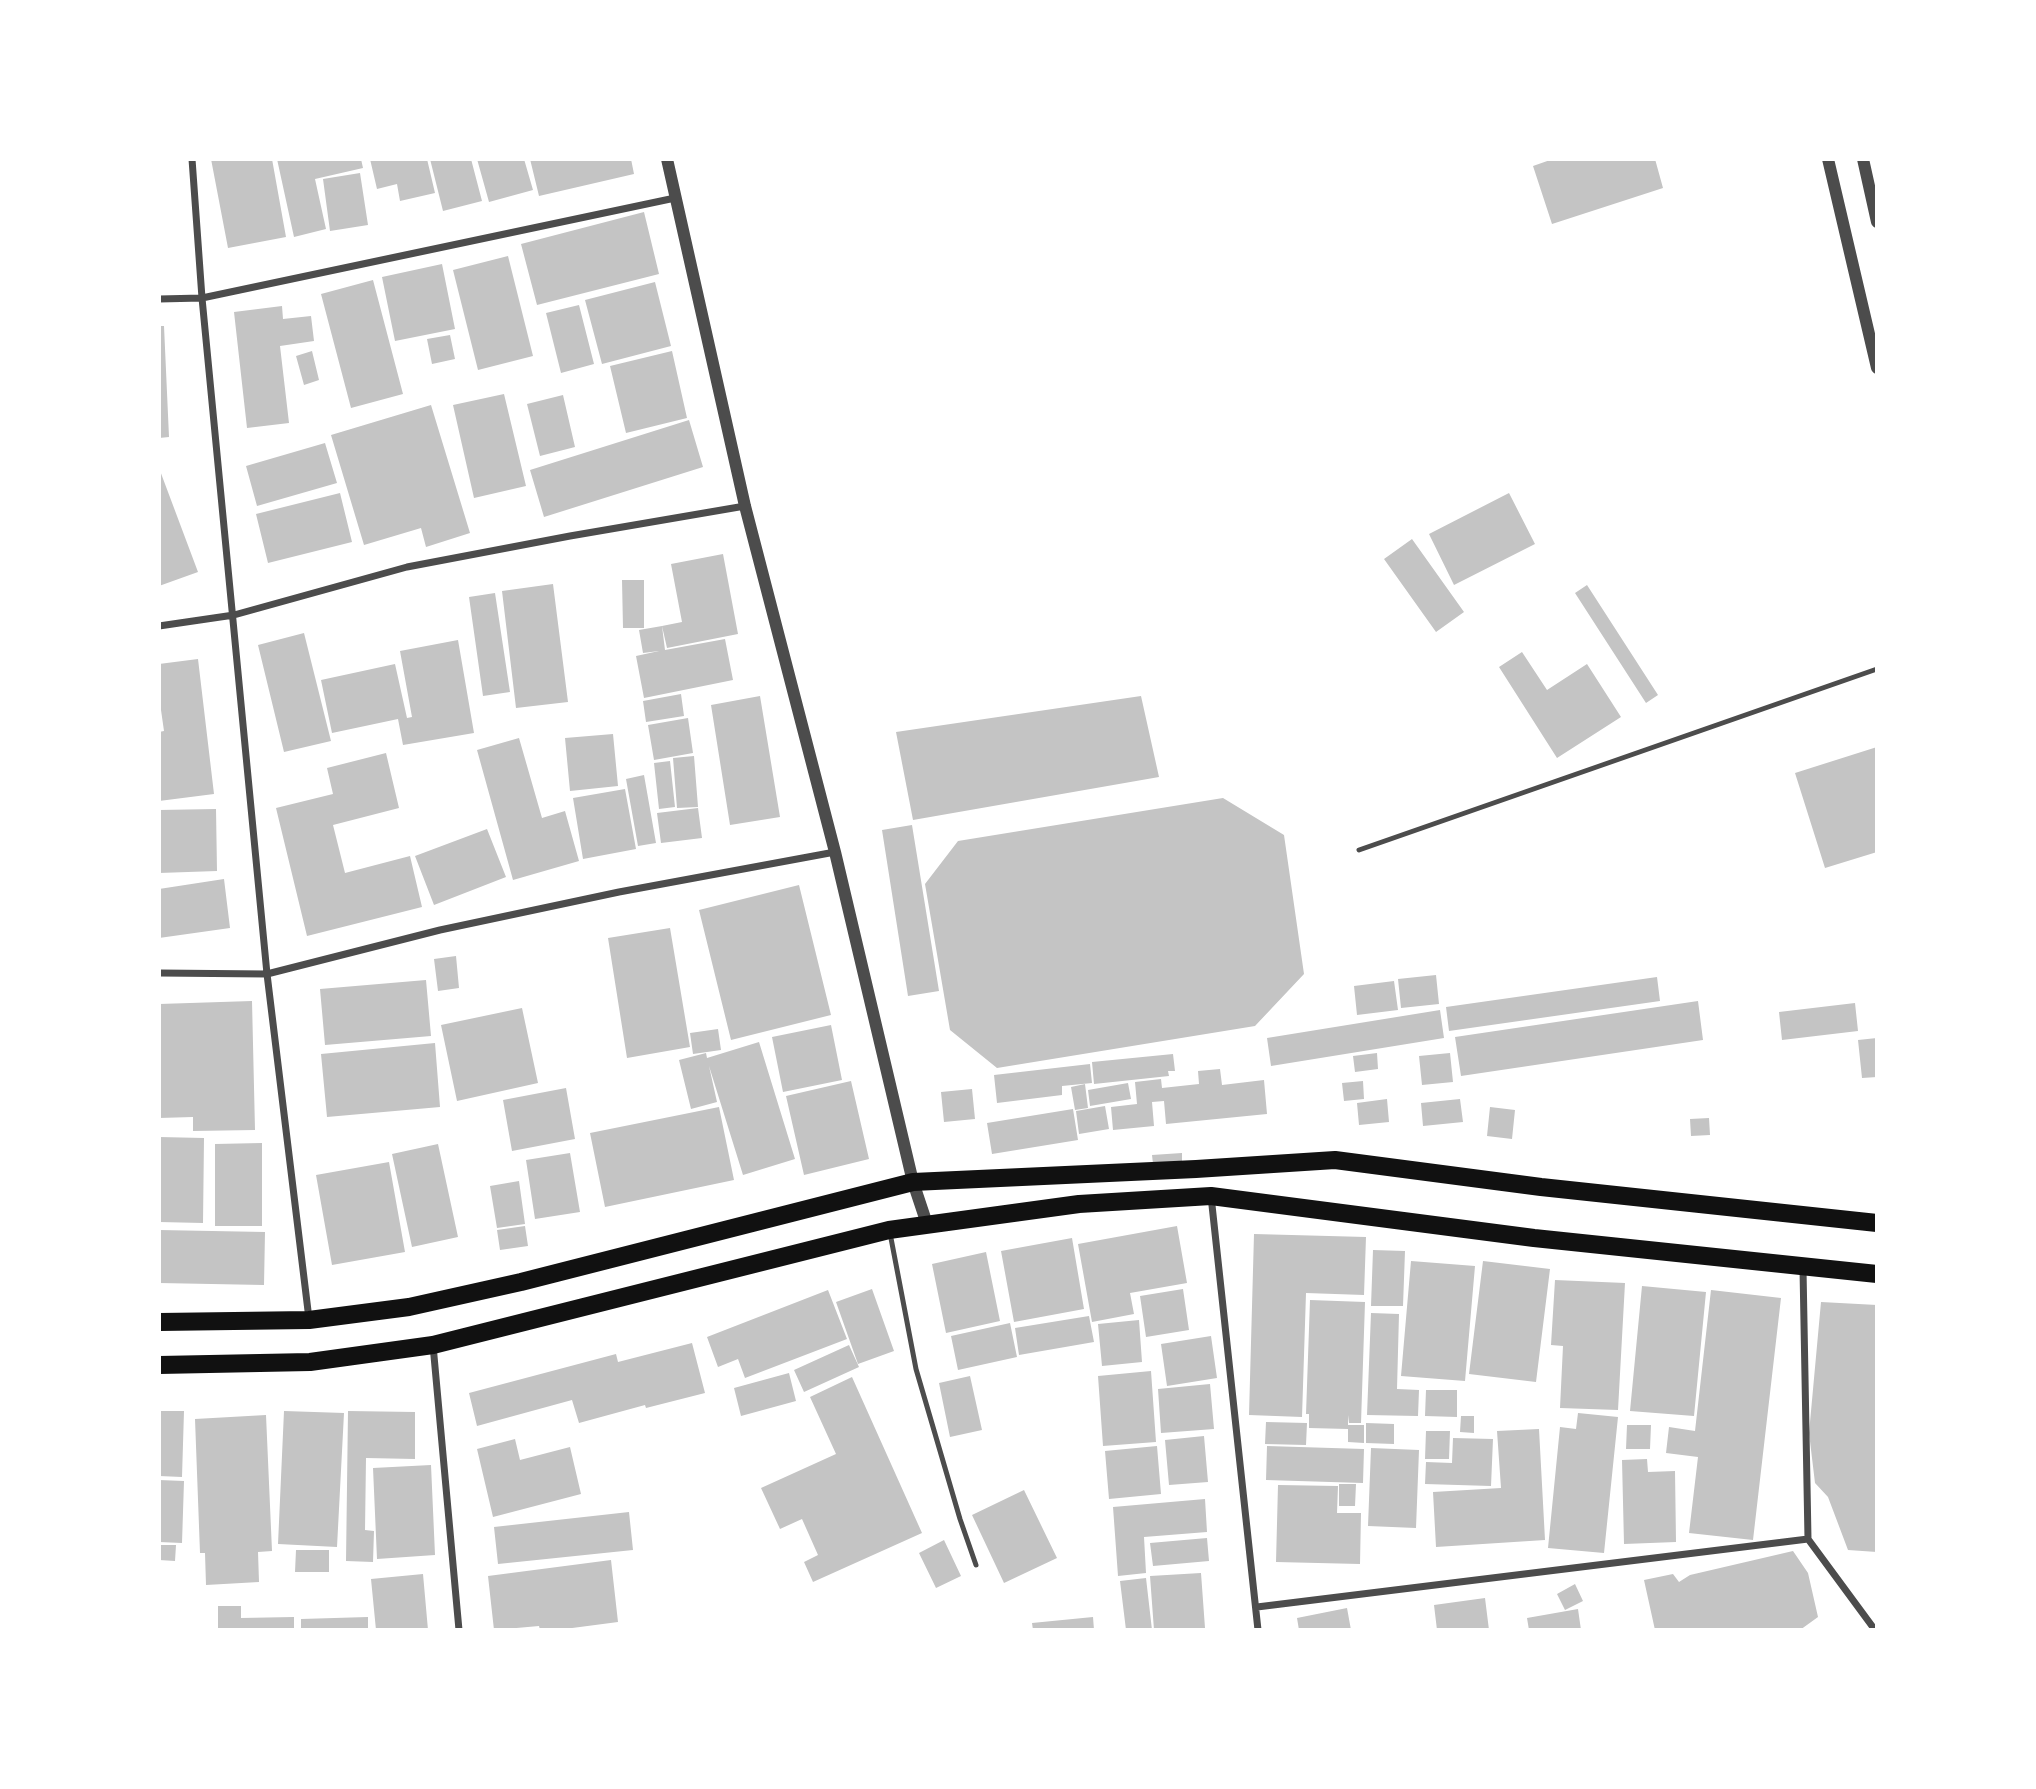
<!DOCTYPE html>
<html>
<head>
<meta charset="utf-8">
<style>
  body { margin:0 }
  #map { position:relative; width:2036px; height:1789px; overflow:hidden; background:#fff; font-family:"Public Sans",sans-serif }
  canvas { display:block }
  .frame { position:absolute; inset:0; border:161px solid #fff; pointer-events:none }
</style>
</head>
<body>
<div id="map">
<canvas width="2036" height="1789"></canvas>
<div class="frame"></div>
</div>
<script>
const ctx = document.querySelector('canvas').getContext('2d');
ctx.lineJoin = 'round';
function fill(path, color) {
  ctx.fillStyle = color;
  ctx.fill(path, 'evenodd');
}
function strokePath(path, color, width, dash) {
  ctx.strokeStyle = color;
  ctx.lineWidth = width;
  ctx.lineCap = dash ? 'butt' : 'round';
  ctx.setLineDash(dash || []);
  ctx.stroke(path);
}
const building = new Path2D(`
  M211,159H272L286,237L228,248Z
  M277,159H361L363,168L315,179L326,229L294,237Z
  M370,159H427L435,193L400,201L397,184L377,189Z
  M430,159H471L482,201L443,211Z
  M477,159H524L533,190L489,202Z
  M530,159H631L634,174L539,196Z
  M1553,159H1655L1663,188L1552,224L1533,166Z
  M360,173L368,225L330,231L323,179Z
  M644,212L659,274L537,305L521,244Z
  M508,256L533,356L478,370L453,270Z
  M442,264L455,329L395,341L382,277Z
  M373,280L403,394L351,408L321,294Z
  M655,282L671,346L602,364L585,300Z
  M579,305L594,364L561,373L546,313Z
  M282,306L283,319L311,316L314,341L280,346L289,423L247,428L234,312Z
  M159,326H164L169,437L159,438Z
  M450,335L455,359L432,364L427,339Z
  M312,351L319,380L304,385L296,356Z
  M672,351L687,418L626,433L610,366Z
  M504,394L526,486L474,498L453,405Z
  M563,395L575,447L540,456L527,404Z
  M431,405L470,533L426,547L421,528L364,545L331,435Z
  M689,420L703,467L544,517L530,470Z
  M325,443L337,483L257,506L246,466Z
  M159,468L198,572L159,586Z
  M340,493L352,542L268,563L256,514Z
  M1509,493L1535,544L1454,585L1429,534Z
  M1412,539L1464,612L1436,632L1384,559Z
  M723,554L738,634L667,648L662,626L682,622L671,564Z
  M622,580H644V628H623Z
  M553,584L568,702L516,708L502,591Z
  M1587,585L1658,695L1646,703L1575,593Z
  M495,593L510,692L483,696L469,597Z
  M662,626L665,650L725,639L733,680L644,698L636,656L659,651L643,653L639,630Z
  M304,633L331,741L284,752L258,645Z
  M458,640L474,733L403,745L398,719L332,733L321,680L395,664L407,718L412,717L400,651Z
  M1522,652L1547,690L1587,664L1621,717L1557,758L1499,667Z
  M198,659L214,794L159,801V732L164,731L159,696V664Z
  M681,694L684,716L646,722L643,701Z
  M760,696L780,817L730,825L711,705Z
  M1141,696L1159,777L913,820L896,732Z
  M688,718L693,753L654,760L648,725Z
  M613,734L618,786L570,791L565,738Z
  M519,738L542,818L565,811L579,861L513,880L477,750Z
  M1877,747V852L1825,868L1795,773Z
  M386,753L399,808L333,825L345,873L410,856L422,907L307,936L276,808L333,794L327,768Z
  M694,756L698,807L677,808L673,758Z
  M670,761L675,807L659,809L654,763Z
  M644,775L656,843L638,846L626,779Z
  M625,789L636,849L583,859L573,798Z
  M1223,798L1284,835L1304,974L1255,1026L997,1068L950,1030L925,884L958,841Z
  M698,808L702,838L661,843L657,813Z
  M216,809L217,871L159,873V810Z
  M912,825L939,991L908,996L882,830Z
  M487,829L506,877L434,905L415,856Z
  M224,879L230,928L159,938V889Z
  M799,885L831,1015L731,1040L699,910Z
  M670,928L690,1047L627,1058L608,938Z
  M456,956L459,988L438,991L434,959Z
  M1436,975L1439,1004L1401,1008L1398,979Z
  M1657,977L1660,1001L1449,1031L1446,1007Z
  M426,980L431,1036L325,1045L320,989Z
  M1394,981L1398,1010L1357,1015L1354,986Z
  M252,1001L255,1130L193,1131V1117L159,1118V1004Z
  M1698,1001L1703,1040L1461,1076L1455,1037Z
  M1855,1003L1858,1031L1782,1040L1779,1012Z
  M522,1008L538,1083L457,1101L441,1025Z
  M1440,1010L1444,1038L1271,1066L1267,1038Z
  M831,1025L842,1080L783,1092L772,1037Z
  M718,1029L721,1050L693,1054L690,1033Z
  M1877,1038V1077L1862,1078L1858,1040Z
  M759,1042L795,1159L743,1175L709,1066L717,1102L691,1109L679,1060L706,1053L707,1058Z
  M435,1043L440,1107L327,1117L321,1054Z
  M1377,1053L1378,1069L1355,1072L1353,1056Z
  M1450,1053L1453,1082L1422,1085L1419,1056Z
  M1173,1054L1175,1071H1168L1169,1076L1094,1084L1092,1062Z
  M1090,1064L1092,1083L1062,1086V1095L997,1103L994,1075Z
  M1220,1069L1222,1085L1264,1080L1267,1114L1166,1124L1164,1101L1152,1102L1154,1126L1113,1130L1111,1107L1137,1104L1135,1082L1161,1079L1162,1088L1199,1084L1198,1071Z
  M851,1081L869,1159L804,1175L786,1096Z
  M1363,1081L1364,1099L1344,1101L1342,1083Z
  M1128,1083L1131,1099L1090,1106L1088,1090Z
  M1085,1084L1088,1108L1075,1110L1071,1087Z
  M566,1088L575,1139L512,1151L503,1100Z
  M972,1089L975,1119L944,1122L941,1092Z
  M1387,1099L1389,1122L1359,1125L1357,1103Z
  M1460,1099L1463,1122L1423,1126L1421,1103Z
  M1105,1106L1109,1129L1079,1134L1076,1111Z
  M719,1107L734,1180L605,1207L590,1133Z
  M1490,1107L1515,1110L1512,1139L1487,1136Z
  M1073,1109L1078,1140L992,1154L987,1123Z
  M1709,1118L1710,1135L1691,1136L1690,1119Z
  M159,1137L204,1138L203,1223L159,1222Z
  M262,1143V1226H215V1144Z
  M438,1144L458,1237L412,1247L392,1154Z
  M570,1153L580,1212L535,1219L526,1160Z
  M1182,1153V1163L1153,1164L1152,1155Z
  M389,1162L405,1252L332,1265L316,1175Z
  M519,1181L525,1224L497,1228L490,1186Z
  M525,1226L528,1246L500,1250L497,1230Z
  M1177,1226L1187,1283L1130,1293L1134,1314L1092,1322L1078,1244Z
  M159,1230L265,1232L264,1285L159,1283Z
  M1254,1234L1366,1237L1364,1295L1306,1293L1302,1417L1249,1415Z
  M1072,1238L1084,1309L1014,1322L1001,1251Z
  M1373,1250L1405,1251L1403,1306H1371Z
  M986,1252L1000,1321L946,1333L932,1264Z
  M1411,1261L1475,1266L1465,1381L1401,1376Z
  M1483,1261L1550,1269L1536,1382L1469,1374Z
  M1555,1280L1625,1283L1618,1410L1560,1408L1563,1346L1551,1345Z
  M1642,1286L1706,1292L1694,1416L1630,1411Z
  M872,1289L894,1351L858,1364L836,1302Z
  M1183,1289L1189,1330L1146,1337L1140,1296Z
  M828,1290L847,1339L745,1378L738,1359L718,1367L707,1337Z
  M1711,1290L1781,1298L1753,1540L1689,1533L1698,1457L1666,1453L1669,1427L1695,1431Z
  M1310,1300L1365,1302L1361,1423H1349L1348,1415V1425H1364V1443L1348,1442V1429L1309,1428V1414H1306Z
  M1821,1302L1877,1305V1552L1848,1550L1828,1497L1815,1483L1809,1433Z
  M1371,1313L1399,1314L1397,1389L1419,1390L1418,1416L1367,1415Z
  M1089,1316L1094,1342L1019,1355L1015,1328Z
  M1139,1320L1142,1362L1102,1366L1098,1324Z
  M1010,1323L1017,1357L958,1370L951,1336Z
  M1211,1336L1217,1378L1167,1386L1161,1344Z
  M692,1343L705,1393L646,1408L645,1405L579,1423L572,1400L477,1426L469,1393L616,1354L618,1362Z
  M849,1345L859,1367L804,1392L794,1370Z
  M1151,1371L1156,1442L1103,1446L1098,1376Z
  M789,1373L796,1401L741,1416L734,1388Z
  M970,1376L982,1430L950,1437L939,1383Z
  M852,1377L922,1533L813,1582L804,1562L818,1555L802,1519L780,1529L761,1488L836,1454L810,1397Z
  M1210,1384L1214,1429L1161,1433L1158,1389Z
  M1426,1390H1457V1417L1425,1416Z
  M159,1411H184L182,1477L159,1476Z
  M284,1411L344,1413L337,1547L278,1544Z
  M348,1411L415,1412V1459L366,1458L365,1530L374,1531L373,1562L346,1561Z
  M1578,1413L1618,1417L1604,1553L1548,1548L1560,1427L1576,1429Z
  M266,1415L272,1551L258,1552L259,1582L206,1585L205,1553H200L195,1419Z
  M1461,1416H1474V1433L1460,1432Z
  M1266,1422L1307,1423L1306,1445L1265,1444Z
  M1366,1423L1394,1424V1444L1366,1443Z
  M1627,1425H1651L1650,1449H1626Z
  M1539,1429L1545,1540L1436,1547L1433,1492L1501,1488L1497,1431Z
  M1426,1431H1450L1449,1459H1425Z
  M1204,1436L1208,1482L1169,1485L1165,1440Z
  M1453,1438L1493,1439L1491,1486L1425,1484L1426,1462L1452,1463Z
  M515,1439L520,1460L570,1447L581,1494L493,1517L477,1449Z
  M1157,1446L1161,1494L1109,1499L1105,1451Z
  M1267,1446L1364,1449L1363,1483L1266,1480Z
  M1371,1448L1419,1450L1416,1528L1368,1526Z
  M1647,1459L1648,1472L1675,1471L1676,1542L1624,1544L1622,1460Z
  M431,1465L435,1555L377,1559L373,1468Z
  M159,1480L184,1481L182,1543L159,1542Z
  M1339,1484H1356L1355,1506H1339Z
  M1278,1485L1338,1486L1337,1513H1361L1360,1564L1276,1562Z
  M1024,1490L1057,1558L1004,1583L972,1515Z
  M1205,1499L1207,1532L1144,1537L1146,1573L1118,1576L1113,1507Z
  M629,1512L633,1550L498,1564L494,1527Z
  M1207,1538L1209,1561L1153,1566L1150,1543Z
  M944,1540L961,1576L936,1588L919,1553Z
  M159,1545H176L175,1561L159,1560Z
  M296,1550H329V1572H295Z
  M1793,1551L1808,1573L1818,1617L1800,1630H1655L1644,1580L1673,1574L1679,1582L1690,1575Z
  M611,1560L618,1622L557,1630H540L539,1626L494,1630L488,1576Z
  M1201,1573L1205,1628L1154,1630L1150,1576Z
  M423,1574L428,1630H376L371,1579Z
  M1146,1578L1152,1630H1126L1120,1581Z
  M1575,1584L1583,1601L1565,1610L1557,1594Z
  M1485,1598L1489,1630H1437L1434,1605Z
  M218,1606H241V1618L294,1617V1630H218Z
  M1347,1608L1351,1630H1299L1297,1618Z
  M1578,1609L1581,1630H1529L1527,1618Z
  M368,1617V1630H301V1619Z
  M1093,1617L1094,1630H1033L1032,1623Z`);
const service = new Path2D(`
  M1359,850L1877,669
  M890,1233L916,1369L960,1519L976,1565`);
const minor = new Path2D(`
  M192,159L202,298L267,974L309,1319
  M159,299L202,298L675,198
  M159,626L234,615L407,567L570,536L745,506
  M159,973L267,974L440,930L619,892L835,852
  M1211,1196L1258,1630
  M1803,1269L1808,1539L1875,1630
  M433,1345L459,1630
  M1257,1607L1808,1539`);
const tertiary = new Path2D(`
  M667,159L745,506L835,852L913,1182L927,1224
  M1828,159L1877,368
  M1863,159L1877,222`);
const primary = new Path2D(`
  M159,1322L309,1320L409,1307L521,1282L913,1182L1196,1169L1335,1160L1541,1187L1877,1223
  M159,1365L310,1362L433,1345L889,1230L1079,1204L1211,1196L1534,1238L1877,1274`);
fill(building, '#c4c4c4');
strokePath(service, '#4c4c4c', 5);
strokePath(minor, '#4c4c4c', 7);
strokePath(tertiary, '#4c4c4c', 12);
strokePath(primary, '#111', 18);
</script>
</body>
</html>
